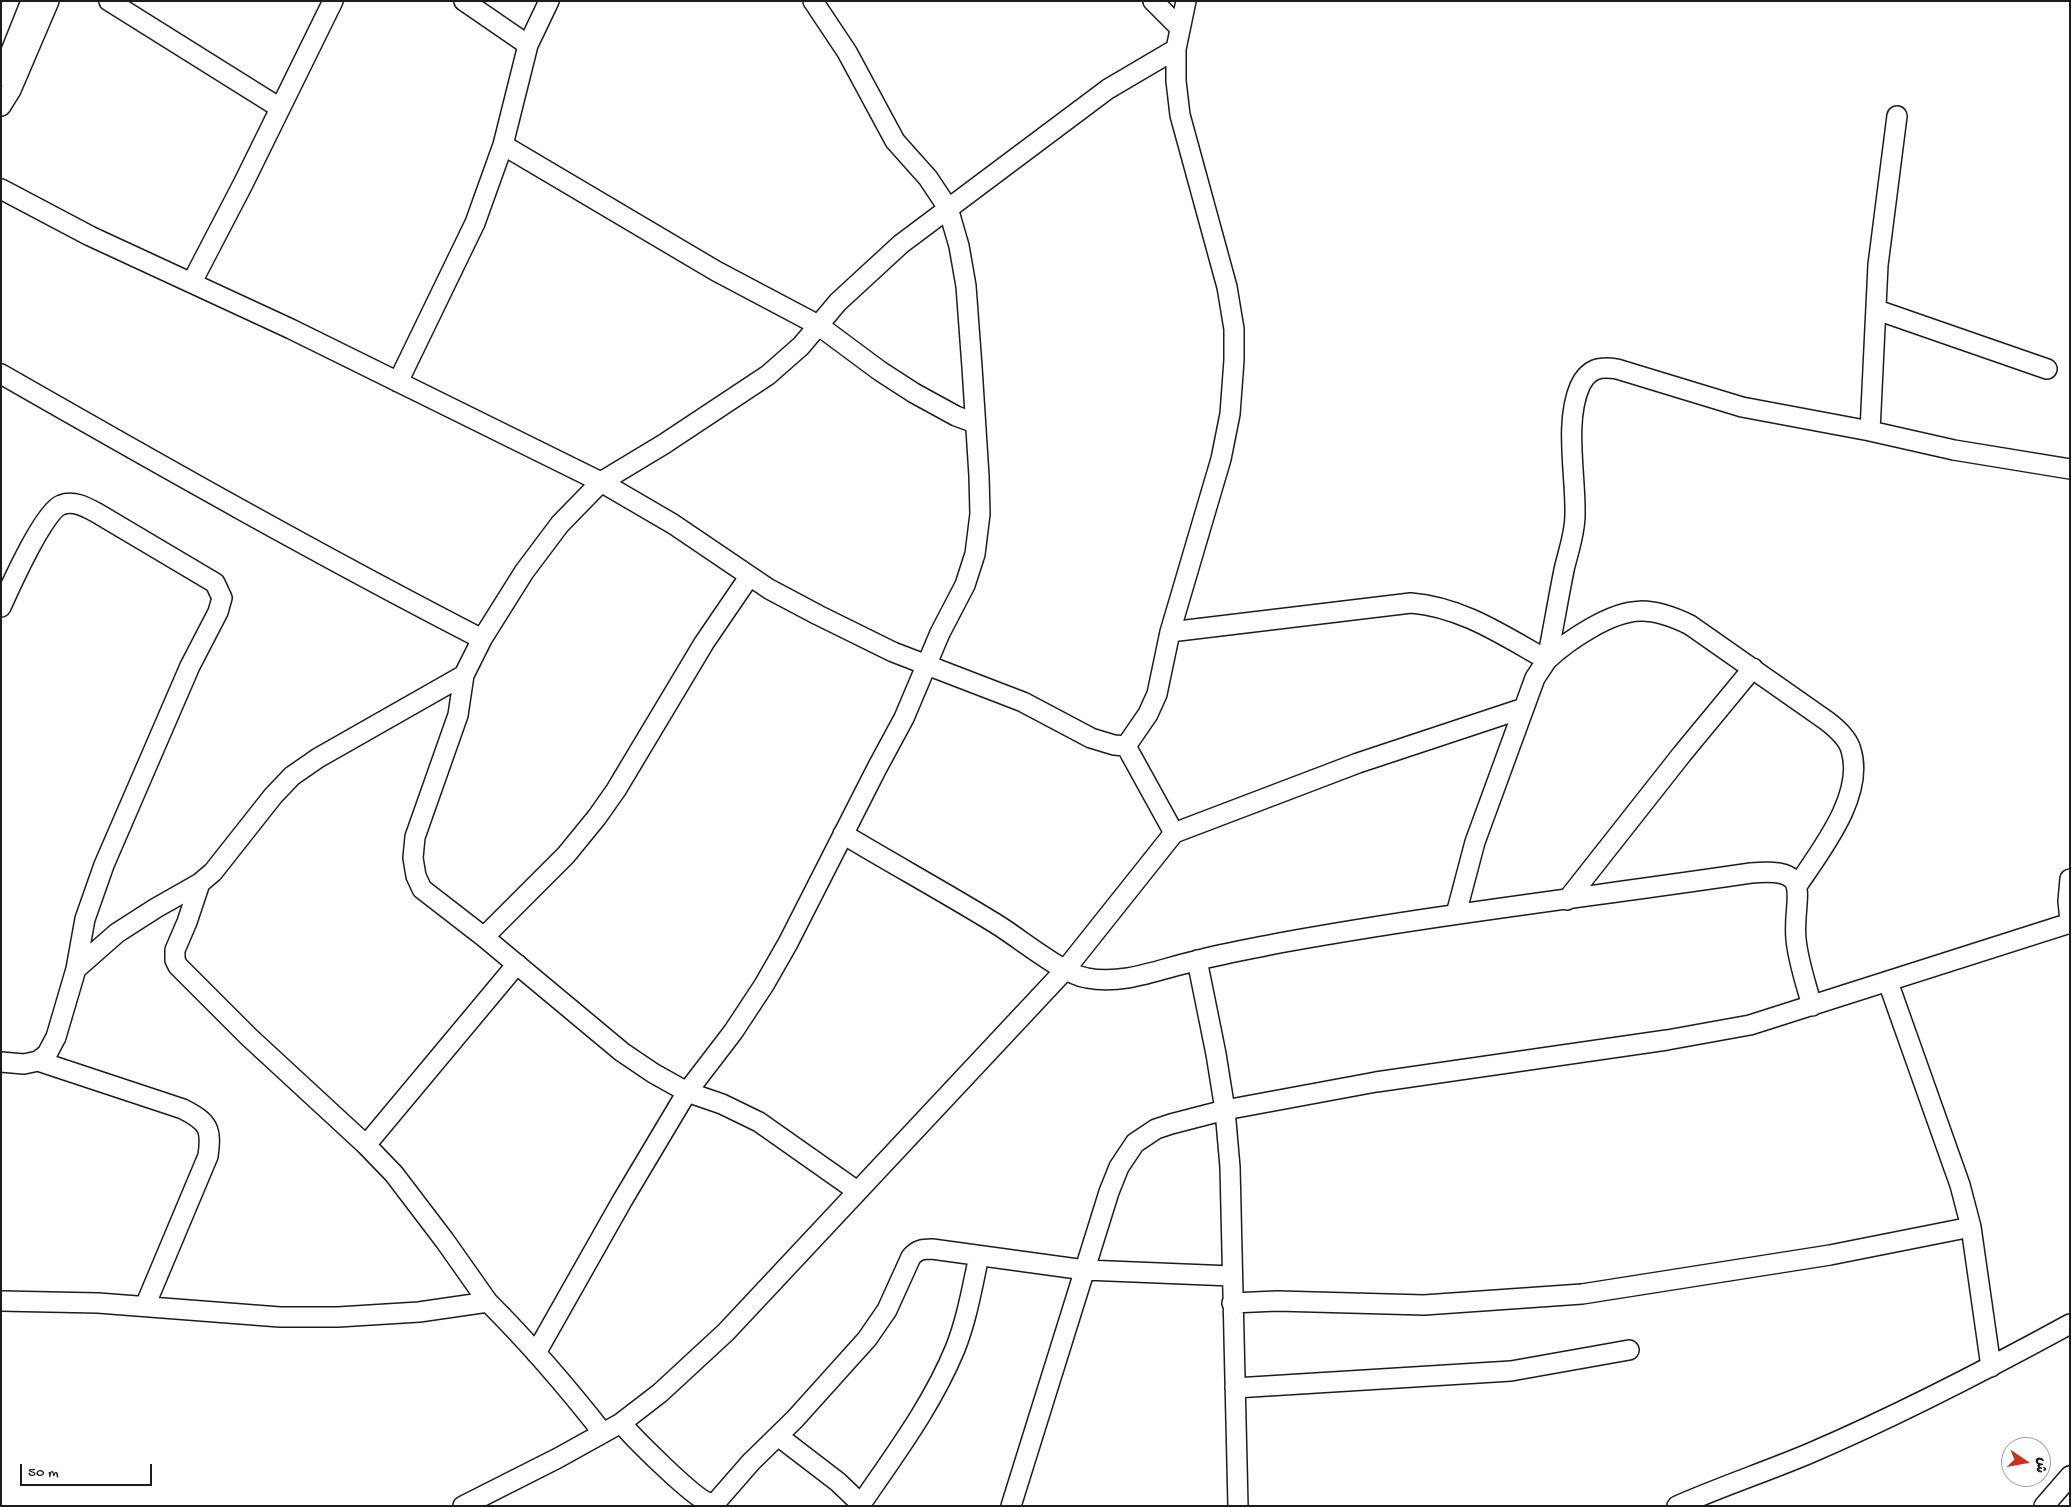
<!DOCTYPE html>
<html>
<head>
<meta charset="utf-8">
<style>
  body { margin:0 }
  #map { position:relative; width:2071px; height:1507px; overflow:hidden; background:#fff; font-family:"Gochi Hand","Playpen Sans Arabic",sans-serif }
  canvas { display:block }
  .frame { position:absolute; inset:0; border:2px solid #1c1c1c; pointer-events:none }
  .north { position:absolute; left:2001px; top:1437px; width:50px; height:50px; box-sizing:border-box; background:#fff; border:1px solid #a4a4a4; border-radius:50%; rotate:102deg; font-size:14px; font-weight:700; line-height:20px; text-align:center; color:#1c1c1c }
  .north::after { content:''; display:block; margin:auto; width:18px; height:22px; background:#c8321e; clip-path:polygon(50% 0,100% 100%,50% 72%,0 100%) }
  .scale { position:absolute; left:20px; top:1464px; width:132px; height:22px; box-sizing:border-box; border:2px solid #1c1c1c; border-top:0; padding-left:6px; font-size:15px; line-height:18px; white-space:nowrap; color:#1c1c1c; -webkit-text-stroke:4px #fff; paint-order:stroke }
</style>
</head>
<body>
<div id="map">
<canvas width="2071" height="1507"></canvas>
<div class="frame"></div>
<div class="north">ش</div>
<div class="scale">50 m</div>
</div>
<script>
const ctx = document.querySelector('canvas').getContext('2d');
ctx.lineJoin = 'round';
function strokePath(path, color, width, dash) {
  ctx.strokeStyle = color;
  ctx.lineWidth = width;
  ctx.lineCap = dash ? 'butt' : 'round';
  ctx.setLineDash(dash || []);
  ctx.stroke(path);
}
const minor = new Path2D(`
  M109,1L280,108
  M464,1L528,45
  M1153,1L1180,28
  M1,76L31,1
  M1,106L11,90L49,1
  M503,145L716,271L818,325L880,371L914,393L956,416L975,423
  M1,189L90,236L291,329L601,482L673,524L769,589L818,615L893,652L1023,702L1091,738L1114,745L1126,746
  M192,282L243,184L333,1
  M1877,310L2047,369
  M1,374C160,465 319,555 482,639
  M398,382L475,223L503,145L528,45L549,1
  M1870,431L1878,265L1897,116
  M1,607C10,587 44,511 61,505C74,500 86,507 97,513L215,583L222,598L218,612L190,666L104,865L85,919L76,969
  M1170,632L1411,603C1462,607 1504,636 1547,660C1561,647 1575,637 1591,628C1629,606 1651,606 1690,625L1827,721C1836,728 1848,738 1851,750C1865,795 1821,850 1797,886
  M1174,833L1126,746L1148,714L1157,694L1170,632L1221,459L1230,414L1234,360V329L1227,287L1180,115L1176,81V49L1186,1
  M843,834C893,864 944,892 993,922C1017,936 1062,974 1087,978C1124,985 1160,969 1195,961C1225,953 1255,948 1285,942C1440,914 1596,896 1751,873C1817,867 1792,896 1796,939C1798,961 1806,984 1812,1006
  M2070,879L2068,901L2070,921
  M200,883L187,922L175,950V960L178,966L249,1037L366,1145L394,1174L445,1241L488,1302
  M1567,900L1682,754L1753,668
  M1456,914L1475,842L1535,678L1547,660C1553,630 1558,600 1564,570C1568,552 1575,534 1575,515C1576,476 1564,422 1580,386C1588,369 1599,366 1617,369L1742,407L1870,431L1954,450L2070,469
  M484,937L566,855L597,817L616,790L704,643L749,577
  M1197,960L1216,1054L1225,1110L1230,1167L1238,1506
  M1888,982L1960,1185L1971,1227L1991,1367
  M38,1061L183,1109C208,1122 212,1128 208,1156L145,1306
  M1,1062L24,1064L38,1061L47,1054L56,1037L76,969L117,933L156,908L200,883L213,872L273,796L292,776L318,758L464,675
  M366,1145L517,964
  M857,1191L759,1122L722,1104L687,1092L653,1073L622,1052L484,937L422,889L416,876L413,858L415,837L458,715L464,675L482,639L524,572L560,524L601,482L664,444L768,375L801,346L838,302L901,244L1108,89L1176,49
  M1,1301L98,1303L280,1317H338L419,1312L488,1302C529,1343 567,1387 603,1433
  M1232,1303L1277,1301L1424,1305L1582,1294L1830,1255L1971,1227
  M536,1353L622,1201L687,1092L733,1032L764,985L788,943L877,768L904,718L940,633L965,585L975,554L980,514L979,476L972,367L966,286L959,246L948,208L928,178L895,141L847,52L813,1
  M1235,1388L1511,1371L1629,1350
  M621,1423C633,1437 695,1500 710,1503C714,1503 714,1503 717,1501L751,1462L795,1419L867,1339L887,1310L911,1257C917,1250 922,1249 932,1249L1085,1270L1232,1276
  M778,1436L838,1482L861,1504C895,1454 932,1405 955,1349C967,1319 972,1288 979,1256
  M463,1506L558,1458L621,1423L660,1393L726,1332L1065,970L1174,833L1358,763L1524,708
  M1011,1506L1109,1192L1119,1167L1135,1143L1156,1129L1171,1124L1225,1110L1376,1082L1667,1040L1750,1025L2070,923
  M1677,1506C1720,1487 1765,1472 1808,1454C1897,1416 1984,1371 2070,1324
  M2044,1506L2070,1476`);
strokePath(minor, '#1c1c1c', 22);
strokePath(minor, '#fff', 19);
</script>
</body>
</html>
